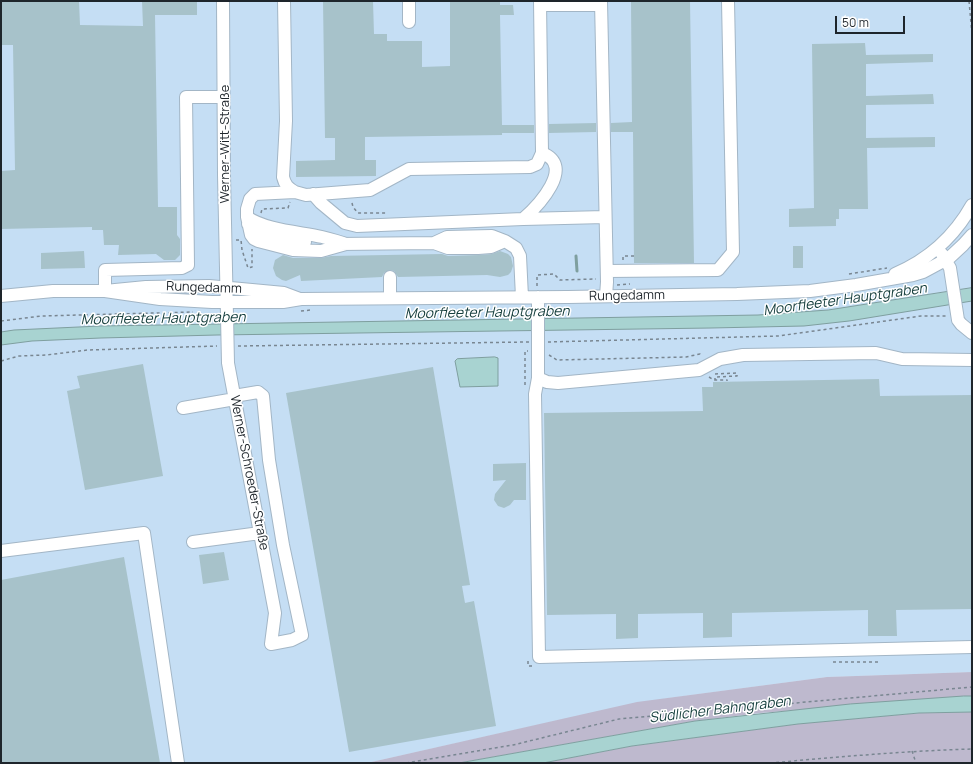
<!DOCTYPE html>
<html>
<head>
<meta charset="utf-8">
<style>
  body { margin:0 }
  #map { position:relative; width:973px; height:764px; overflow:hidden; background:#d6e9f9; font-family:Manrope,sans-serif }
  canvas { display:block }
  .frame { position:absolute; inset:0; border:2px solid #1e252b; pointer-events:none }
  .scale { position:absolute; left:835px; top:16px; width:70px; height:18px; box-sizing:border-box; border:2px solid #1e252b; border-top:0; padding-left:5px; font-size:12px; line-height:14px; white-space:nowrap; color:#1e252b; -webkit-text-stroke:3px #fff; paint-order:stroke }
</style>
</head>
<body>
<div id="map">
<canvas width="973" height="764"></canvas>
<div class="frame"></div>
<div class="scale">50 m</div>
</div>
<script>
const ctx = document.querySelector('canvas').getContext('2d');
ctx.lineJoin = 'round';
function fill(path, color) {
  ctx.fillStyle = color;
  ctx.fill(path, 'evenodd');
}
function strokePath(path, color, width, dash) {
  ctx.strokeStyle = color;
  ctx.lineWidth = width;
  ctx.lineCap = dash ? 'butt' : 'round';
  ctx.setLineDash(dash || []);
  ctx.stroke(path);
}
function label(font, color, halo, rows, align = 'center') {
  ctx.font = font + ' Manrope,sans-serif';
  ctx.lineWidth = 3;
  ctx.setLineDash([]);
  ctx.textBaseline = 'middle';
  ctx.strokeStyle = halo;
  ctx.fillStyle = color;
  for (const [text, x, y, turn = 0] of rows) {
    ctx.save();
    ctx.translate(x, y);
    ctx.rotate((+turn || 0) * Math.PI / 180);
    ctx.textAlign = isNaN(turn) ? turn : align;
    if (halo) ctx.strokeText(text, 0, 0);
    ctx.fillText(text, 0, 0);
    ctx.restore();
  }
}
const built = new Path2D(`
  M1,1H972V672L827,677L669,698L623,706L367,763H1Z`);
const green = new Path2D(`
  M972,672V696L760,713L695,721L459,763H367L637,702L827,677Z
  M952,712H972V763H543L632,746L804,723L919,713Z`);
const water = new Path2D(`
  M972,288V301L849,321L804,326L711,328L217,335L101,338L32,341L1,345V332L14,330L100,326L758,315L828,310Z
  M495,357L498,358V386L460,387L455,361L457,359Z
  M964,696H972V712L919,713L798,724L632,746L543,763H459L695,721L850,704Z`);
const stream = new Path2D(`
  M576,256L577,271`);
const building = new Path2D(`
  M1,1H79L80,25L143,26L142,1H197V15H155L158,207H177V235L180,239V255L175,260H164L156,254L118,255L119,245H104L103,230H92V227L1,229V171L15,170L13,45H1Z
  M323,1H373L374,34H387V41H422V67L450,66V1H500V5H513L514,15H500L502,125H534V133H502V135L365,137V160H376V176L296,177V161L335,160V138H325Z
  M631,1H690L694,263H634L633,132H611V123L632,122Z
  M865,43L866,55L933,54V62L866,64V96L933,94L934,104L866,105V138L935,137V147L867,148L868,209H839V219H836V226L789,227V209L814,208L812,44Z
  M596,123V132L549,133V124Z
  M793,246H803V268H793Z
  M84,251L85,268L41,269V253Z
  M500,251L508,254L511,257L513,266L511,272L508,275L500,277L487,275L398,277L394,271L390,270L384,273L382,277L301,281L300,275L286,281L282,280L276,276L273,268L275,260L283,255L293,258H321L331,256L442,254L448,256L479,255L492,254Z
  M143,364L163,476L85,490L67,391L80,388L77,376Z
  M433,367L470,585L462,586L465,603L474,601L496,726L349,752L286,393Z
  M879,379L880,396L972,395V609L896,610L897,636H868V610L732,613V637L703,638V613L638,614V638L616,639V614L547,615L544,413L703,411L702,387H713V382Z
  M526,463V500H514L510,505L504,508L498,506L494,500L495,494L506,480L493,481V464Z
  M224,552L229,580L203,584L199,555Z
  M124,557L160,763H1V580Z`);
const path = new Path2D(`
  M969,1L972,34
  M352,203L353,207L358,213H386
  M261,213L262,209L288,208L290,202
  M236,240H241L242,250L248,268L252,267V249
  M623,260V256H634
  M849,274L887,268
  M617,285L630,284
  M537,286V275L554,274L560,280L596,279
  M301,311L311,310
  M1,321L41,316L193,312
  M548,342L778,336L921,316H947
  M238,346L529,342
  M549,355L557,360L686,357L700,354L701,357
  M1,361L19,356L46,355L88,350L217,346
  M715,374L737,373V376L715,377V380
  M709,377L714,380H727V381
  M525,385V351H528
  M528,661V666H534
  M833,662H881
  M912,751L916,763
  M406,763L513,745L619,719L972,687
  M770,763C838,757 904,751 972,749`);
const minor = new Path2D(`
  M223,1L224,175L228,363L275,613L271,644L292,640L302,635L283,545L269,460L263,396L258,392L234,396
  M284,1L286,121L283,177C285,185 288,188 295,192
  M409,1V22
  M601,1L607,282L606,296
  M540,5H601
  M313,194L321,203L345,223L357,226L523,219C538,206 576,166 542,153
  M247,217C265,230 300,232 322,237C330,239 338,241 346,244
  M523,219L605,217
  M248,224C259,236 289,241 305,242
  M434,243L447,237L492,236L505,241L516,248L520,256L522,297
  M339,244L434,243L448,248H478L491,247L505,241
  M346,244L321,251L293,250L258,241L254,239L251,235L247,217V209L250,199L255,194L295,192L306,195L370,190L409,169L530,167L537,164L542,153L540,1
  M942,254L950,268L958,320L961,324L972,333
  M607,271L718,270L733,252L728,1
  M895,274C928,260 954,237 972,205
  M390,277V298
  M105,291L160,299L212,302H283L301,299L568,297L737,294L810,291L856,285L913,275L923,272L949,258L963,245L972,235
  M105,291V270L182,268L188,265L186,97H224
  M1,296L53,291H105L146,287L209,286L284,293L300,299
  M538,297V378L535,394L539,657L972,647
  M538,378L547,382L558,383L699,370L720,359L743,355L876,353L902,359L972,360
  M183,408L235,399
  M193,542L260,533
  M1,551L144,533L178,763`);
const streetNames = [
  ["Werner-Witt-Straße",225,144,-90],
  ["Rungedamm",204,288,2],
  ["Rungedamm",627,296,-1],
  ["Werner-Schroeder-Straße",249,473,79]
];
const waterNames = [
  ["Moorfleeter Hauptgraben",845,300,-8],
  ["Moorfleeter Hauptgraben",487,313,-1],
  ["Moorfleeter Hauptgraben",163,319,-1],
  ["Südlicher Bahngraben",720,710,-7]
];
fill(built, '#c5def4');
fill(green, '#beb9ce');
fill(water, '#a8d3d1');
strokePath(water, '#7f9f9f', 1);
strokePath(stream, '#7f9f9f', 3);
fill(building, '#a7c2ca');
strokePath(minor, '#a3b6c6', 14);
strokePath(path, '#798691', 1.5, [3, 3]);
strokePath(minor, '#fff', 12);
label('13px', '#1e252b', '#fff', streetNames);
label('italic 14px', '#143d3c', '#fff', waterNames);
</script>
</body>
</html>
